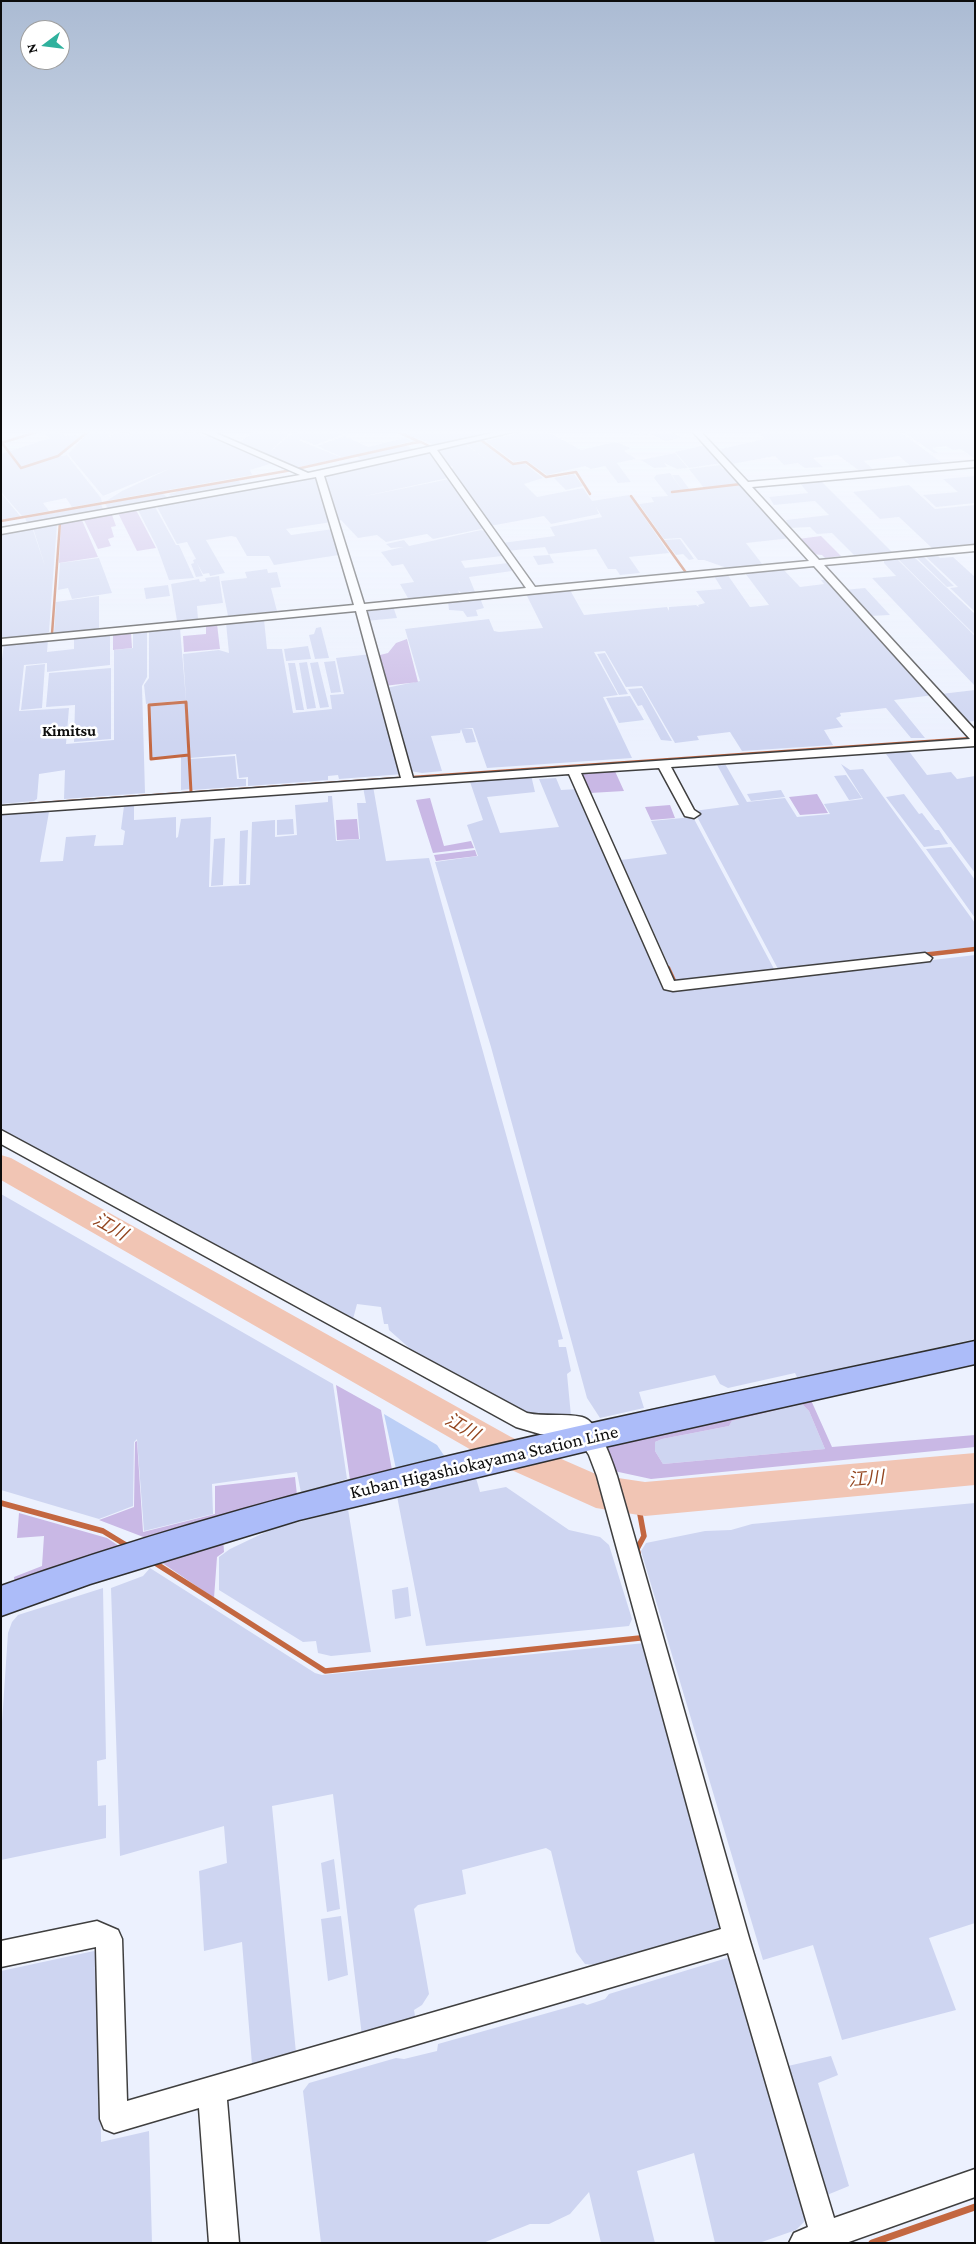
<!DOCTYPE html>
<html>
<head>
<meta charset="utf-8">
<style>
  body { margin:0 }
  #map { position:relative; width:976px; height:2244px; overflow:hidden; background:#ecf1fe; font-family:"Crimson Pro",serif }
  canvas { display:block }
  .frame { position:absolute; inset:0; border:2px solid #0c0c0c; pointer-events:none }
  .north { position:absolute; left:20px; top:20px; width:50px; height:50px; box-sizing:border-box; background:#fff; border:1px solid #9e9e9e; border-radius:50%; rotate:255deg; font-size:14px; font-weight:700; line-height:20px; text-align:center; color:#0c0c0c }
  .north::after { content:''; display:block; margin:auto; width:18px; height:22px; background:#2fb19d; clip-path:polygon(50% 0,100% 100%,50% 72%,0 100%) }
</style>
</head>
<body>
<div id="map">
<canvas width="976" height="2244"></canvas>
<div class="frame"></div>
<div class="north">N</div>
</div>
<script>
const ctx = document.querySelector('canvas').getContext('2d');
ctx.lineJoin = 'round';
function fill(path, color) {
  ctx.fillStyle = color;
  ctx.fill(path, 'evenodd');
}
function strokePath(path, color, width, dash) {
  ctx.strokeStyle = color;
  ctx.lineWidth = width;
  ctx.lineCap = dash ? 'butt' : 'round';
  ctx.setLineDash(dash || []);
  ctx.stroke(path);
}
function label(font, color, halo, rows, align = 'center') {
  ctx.font = font + ' "Crimson Pro","Noto Sans JP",serif';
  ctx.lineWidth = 5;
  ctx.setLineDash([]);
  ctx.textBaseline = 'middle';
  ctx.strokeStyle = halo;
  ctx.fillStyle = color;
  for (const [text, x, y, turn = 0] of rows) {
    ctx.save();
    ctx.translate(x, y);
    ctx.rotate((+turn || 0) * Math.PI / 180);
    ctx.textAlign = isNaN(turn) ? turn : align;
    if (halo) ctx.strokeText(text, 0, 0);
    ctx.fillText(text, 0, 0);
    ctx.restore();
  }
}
const farmland = new Path2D(`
  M40,431H56L65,436L85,435L61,456L67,455L101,498L102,502L72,507L66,498L43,503L49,511L22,516L1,492V454L50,438Z
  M90,431H114L110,435L108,439L116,431L134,436L124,431H188L185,433L189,434L193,431L205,437L210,435L273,463L250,470L252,475L106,501L122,491L169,469L103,496L68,454Z
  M256,431H294L285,437L269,453L286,438L298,431H352L315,445L301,439L298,440L343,458L295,468L238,443Z
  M398,431H492L494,432L435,445Z
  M527,431H546L581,450L615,442L631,448L624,451L636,459L617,463L631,482L618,483L605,466L591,469L585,466L547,475L526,460L514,462L486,441Z
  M625,431H670L681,438L665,441L652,434L635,435Z
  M769,431H899L945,465L913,468L899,456L864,461L875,471L861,472L838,455L813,458L823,467L805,468L798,463L784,465L775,456L732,464L720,451L722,450L721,449L765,439L759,433Z
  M902,431H975V459L961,449L953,450L946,446L932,448L938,453H934Z
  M345,436L368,447L405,438L413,441L344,458L317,446Z
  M480,441L512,465L524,463L543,478L524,484L537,497L583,488L592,501L629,495L669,553L629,557L640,573L620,575L616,569H608L596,549L549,554L554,563L538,565L533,556L549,555L545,547L507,551L502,543L555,536L550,527L602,517L596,507L599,514L551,524L544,516L490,526L449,469L453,468L452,466L448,467L437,452L438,450L465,444L487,460L466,444Z
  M405,445L415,450L341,466L338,464L360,459L357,456Z
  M705,445L722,463L689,468L675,452Z
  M430,451L448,478L361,497L449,479L483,528L481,529L433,539L427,534L386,542L377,535L358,538L341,520L336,521L335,518L338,517L334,515L329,498L331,497L328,496L322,476Z
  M675,453L688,468L677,469L664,463L667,467L654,468L641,460Z
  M720,465L723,469H726L740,486L744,485L792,538L746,543L763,565L727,568L704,560H698L681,538L664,539L639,504L654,502L651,497L668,496L654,478L656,475L670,473L683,491L672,475H679L690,490L704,488L689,469Z
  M574,474L583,486L566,490L554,478Z
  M318,476L332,522L286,529L291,535L333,529L341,554L339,555L274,565L269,556H247L236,537L231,536L206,540L225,573L210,576L209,573L203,574L197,563L203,576L196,577L191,564L194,563L193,560L196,559L187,542L177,544L156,505Z
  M975,476V503L936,507L923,495L958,492L943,479Z
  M238,479L241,484L171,496L169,494L177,492L176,490Z
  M819,479L892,552L854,555L832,533L817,534L810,527L789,528L785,524L787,523L786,520L829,515L815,501L774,505L769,497L808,493L798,481Z
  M909,485L935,509L975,505V545L933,549L899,517L880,519L853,492Z
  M1,493L21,517L1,520Z
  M162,493L167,497L108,508L105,504Z
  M101,504L103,509L27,523L25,518Z
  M154,505L176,545H179L194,578L169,580L157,547L137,508Z
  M57,524L49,632L46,634L1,639V533L32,527L45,566L33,528Z
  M481,530L484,531L502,556L461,561L465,568L508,563L512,571L469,577L475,592L461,593L458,590L460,595L409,600L400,584L414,582L403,564L392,566L381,552L403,547L391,548L386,544L404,540L409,546Z
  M680,539L694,559L689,560L683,554L676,555L664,540Z
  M936,554L940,558L953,557L975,577V612L950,588L958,587L924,555Z
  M914,557L975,614V635L897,558Z
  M916,557H924L954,586L947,587Z
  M99,558L112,593L72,599L68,588L58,590L60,563Z
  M893,558L898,560L975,636V686L872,578L896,576L884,563V559Z
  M267,569L268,573L277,572L281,587L271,588L277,611L228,616L221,581L247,578L245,572Z
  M783,569L800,587L824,584L821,580L829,579L872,625L867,626L869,628H874L934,695L894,700L925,738H911L886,708L840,713L841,716L836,718L843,727L824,730L833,745L742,751L730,732L697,736L699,740L675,743L642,686L626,687L605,651L594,652L618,695L603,697L632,758L487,768L473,728L462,729H472L476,742L466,743L461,729L460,733L431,736L442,771L422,773L410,771L386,688L420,681L405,629L489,619L494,631L499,632L543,628L526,594L570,590L584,615L667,607L669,611V607L696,605L699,607L698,605L705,603L696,591L722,589L714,576L727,574L750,607L769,605L745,573Z
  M219,576L223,603L197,606L198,619L177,621L171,584L199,579L200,582L206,581L205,578Z
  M168,585L170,596L146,599L144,588Z
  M865,588L890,615L869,616L844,590Z
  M99,596V629L54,633L56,602Z
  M480,598L484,608L476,610L478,616L467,617L463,611L449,610L448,601Z
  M393,606L397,618L366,621V609Z
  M264,619L267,649H282L293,713L332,709L330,695L344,694L336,658L371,654L403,774L339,779L338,775L328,776V780L248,786V777L239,778L236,754L190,758L183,654L219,650L229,653L226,623Z
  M321,627L329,658L315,659L309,635L314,634L316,628Z
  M180,628L186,700L146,704L144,685L149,678V632Z
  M147,631V677L142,686L145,793L64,799L65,770L39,774L37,799L34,801L1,804V666L4,644L48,640L47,652L74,649V638L106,634L110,636V665L47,672V663L24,665L19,711L69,708L66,744L114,740V650L133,648V633Z
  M308,646L311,659L286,661L284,649Z
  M605,653L628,694L619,695L597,654Z
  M335,661L341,692L331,693L324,662Z
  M307,662L316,708L307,709L299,663Z
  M318,662L329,707L320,708L310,663Z
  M288,663H295L304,710H296Z
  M45,664L42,708L21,710L26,666Z
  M111,668V739L74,742L75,705L46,707L49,673Z
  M642,688L672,741L661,740L642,705L638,706L628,689Z
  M975,690V721L966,722L941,694Z
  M630,696L644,720L619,723L606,698Z
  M185,702L190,789L181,790V755L152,758L150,705Z
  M908,750L927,775L951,772L957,779L975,776V873L886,754L891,753L890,751Z
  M235,756L237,779H246V786L192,790L190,759Z
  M724,762L747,802L785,798L797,817L830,814L824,804L863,799L841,764L850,770L863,769L975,923V947L778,969L694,811L739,805L716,763Z
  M531,775L535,792L487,797L500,833L559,827L539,779L556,778L561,790L578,789L678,990L975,955V1339L798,1379L795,1373L728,1388L720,1384L715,1375L639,1392L644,1408L600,1418L587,1398L491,1047L435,862L478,856L467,825L483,820L469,779Z
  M846,775L862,798L849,800L834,776Z
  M373,786L386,861L429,858L563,1339L558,1340L559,1347H566L571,1371L567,1374L571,1416L541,1421L415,1353L389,1330L388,1324H384L381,1307L357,1304L353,1319L349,1320L1,1130V812L47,810L49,812L40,862L63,861L66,837L96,835L94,846L123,845L125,831L121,829L124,806H134V820L176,817V838L178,837L181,819L211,817L209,887L250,885L252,822L275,820V837L297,835L295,805L328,802V796H332L336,841L360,839L357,803H366L363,787Z
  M781,790L785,797L751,801L747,794Z
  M904,794L919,814L922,813L935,830H939L948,844L924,847L886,797Z
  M693,817L774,969L676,981L621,860L667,854L651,821Z
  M293,819L294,834L277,835V820Z
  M248,830L246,884H239L240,831Z
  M225,838L223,885L211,886L214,839Z
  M951,847L975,880V918L926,849Z
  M1,1194L333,1384L347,1479L301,1493L297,1472L212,1484L213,1514L144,1531L137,1439L134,1442L133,1506L99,1519L1,1490Z
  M802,1404L809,1411L825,1449L663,1464L655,1451V1442L662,1439L729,1426L732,1421Z
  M476,1478L480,1492L506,1487L569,1530L600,1537L609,1545L632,1619L629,1626L426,1646L397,1496Z
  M975,1503V1923L929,1938L956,2010L842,2040L813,1945L763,1960L641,1551L646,1543L705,1531L731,1530L752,1524Z
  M348,1509L371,1652L331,1656L318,1653L316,1641L303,1642L219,1590V1557L230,1549L272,1529Z
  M150,1568L315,1673L322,1675L645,1643L723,1920L720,1931L604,1966L585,1964L576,1952L551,1851L546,1848L462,1870L466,1894L418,1905L414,1909L429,1994L422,2005L414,2010L416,2022L362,2036L333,1794L272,1806L296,2053L252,2064L242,1942L204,1951L199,1871L227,1863L224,1826L120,1856L111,1588L143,1576Z
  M408,1587L411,1616L395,1619L392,1590Z
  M103,1588L106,1759L97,1761L98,1806L106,1805V1838L1,1860V1737L8,1633L12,1622L18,1615Z
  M334,1859L340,1909L327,1912L321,1863Z
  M341,1916L348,1975L328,1981L321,1919Z
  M94,1951L98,1955L99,1961L101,2142L149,2131L152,2243H1V1971Z
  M727,1958L737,1966L806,2210L804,2222L796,2230L759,2243H715L694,2153L637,2171L655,2243H601L589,2192L570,2214L549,2224H530L483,2243H321L303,2091L309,2083L396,2058L404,2059L437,2051L438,2044L583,2003L587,2005L605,1999L609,1994Z
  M831,2056L838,2075L818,2083L849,2186L827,2195L788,2066Z`);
const green = new Path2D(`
  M135,508L156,548L137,551L118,513Z
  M107,514L112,515L116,526L111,527L114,537L108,539L111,546L98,549L83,518Z
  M81,518L98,557L59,563L61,521Z
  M821,536L841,556L825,558L822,555L811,554L798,539Z
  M217,624L220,649L184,652L183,636L206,634V625Z
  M131,633L132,648L113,650V634Z
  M407,639L418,682L384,686L376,656L388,653L396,643Z
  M614,769L624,791L590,793L579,771Z
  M817,794L828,813L800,815L789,797Z
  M430,798L444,846L471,841L474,848L433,853L416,800Z
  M670,805L675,818L651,820L645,807Z
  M357,819L359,839L337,840L336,820Z
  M475,850L477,856L436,861L434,855Z
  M336,1385L381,1410L392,1470L350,1480Z
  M810,1398L832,1447L975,1435V1447L651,1479L614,1471L607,1452V1445ZM802,1404L809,1411L825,1449L663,1464L655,1451V1442L662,1439L729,1426L732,1421Z
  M137,1441L143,1532L215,1514V1486L295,1477L297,1495L146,1538L99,1520L134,1507L135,1442Z
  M19,1513L107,1538L122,1548L15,1584L14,1577L42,1566L44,1536L17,1538Z
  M223,1537L224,1552L217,1557L214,1598L155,1558Z`);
const sand = new Path2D(`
  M384,1414L437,1445L445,1457L396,1469Z`);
const streamFar4 = new Path2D(`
  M396,431L420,442
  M1,443L40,431
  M2,443L21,468L58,456L89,431
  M468,443L481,440L513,464L526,462L546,477L576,472L590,494
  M672,492L741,484
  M631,496L687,574
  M1,521L292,470L413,443L421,442L431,447
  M52,634L60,522`);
const streamFar3 = new Path2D(`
  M186,702L189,755L151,759L149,705Z
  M189,755L191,792
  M30,804L975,738`);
const streamFar2 = new Path2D(`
  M922,955L975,949
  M668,968L675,983H679`);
const streamFar1 = new Path2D(`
  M637,1498L644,1536L637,1549L638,1553
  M1,1503L103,1531L126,1545
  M152,1561L325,1671L640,1638`);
const stream = new Path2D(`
  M872,2243L975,2207`);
const river = new Path2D(`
  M1,1155L11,1158L511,1437L598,1475L645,1482L975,1453V1485L645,1516L596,1508L487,1459L1,1180Z`);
const street = new Path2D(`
  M200,431H211L308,473L502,431H516L437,450L535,587L809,561L692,431H700L748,482L975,461V467L752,487L819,560L975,545V551L824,565L975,730V746L671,767L694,810L700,814L694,818L685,816L659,768L581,773L674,981L925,953L932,958L930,961L673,991L664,989L569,774L1,814V806L401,778L356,611L1,645V639L354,605L316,477L1,534V528L300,475ZM430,452L526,588L364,604L324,476ZM814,566L970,739L413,778L366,610Z
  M1,1130L527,1413C545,1417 564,1413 582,1417C599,1421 612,1461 617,1476L749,1938L834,2218L975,2169V2197L846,2243H789L794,2233L808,2227L728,1953L227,2100L239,2243H209L199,2108L114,2133L104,2129L100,2119L96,1947L1,1967V1941L97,1921L118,1930L122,1939L127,2101L721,1929L597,1476L589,1455L576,1435L540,1434L516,1427L1,1144Z`);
const secondary = new Path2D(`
  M975,1341V1364L591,1450L299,1520L90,1584L1,1616V1586C317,1473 648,1412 975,1341Z`);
const farQuarternames = [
  ["Kimitsu",69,731]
];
const waterNames = [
  ["江川",110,1227,30],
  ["江川",462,1427,30],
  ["江川",866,1479,-5]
];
const nearStreetnames = [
  ["Kuban Higashiokayama Station Line",484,1462,-13]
];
fill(farmland, '#ced5f1');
fill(green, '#c9b8e5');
fill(sand, '#bccff6');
strokePath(streamFar4, '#c36741', 2.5);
strokePath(streamFar3, '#c36741', 3);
strokePath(streamFar2, '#c36741', 4.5);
strokePath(streamFar1, '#c36741', 5.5);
strokePath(stream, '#c36741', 7);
fill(river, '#f1c5b4');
strokePath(street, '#3f3f3f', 3);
strokePath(secondary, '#2e2e2e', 3);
fill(street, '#fff');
fill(secondary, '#acbcf9');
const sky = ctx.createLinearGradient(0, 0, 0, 745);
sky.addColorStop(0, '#abbbd3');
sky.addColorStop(0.58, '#f6f9ff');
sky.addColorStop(1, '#f6f9ff00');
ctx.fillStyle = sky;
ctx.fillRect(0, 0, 976, 745);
label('bold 16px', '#0c0c0c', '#fff', farQuarternames);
label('italic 18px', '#93451f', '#fff', waterNames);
label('19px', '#0c0c0c', '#fff', nearStreetnames);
</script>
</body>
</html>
